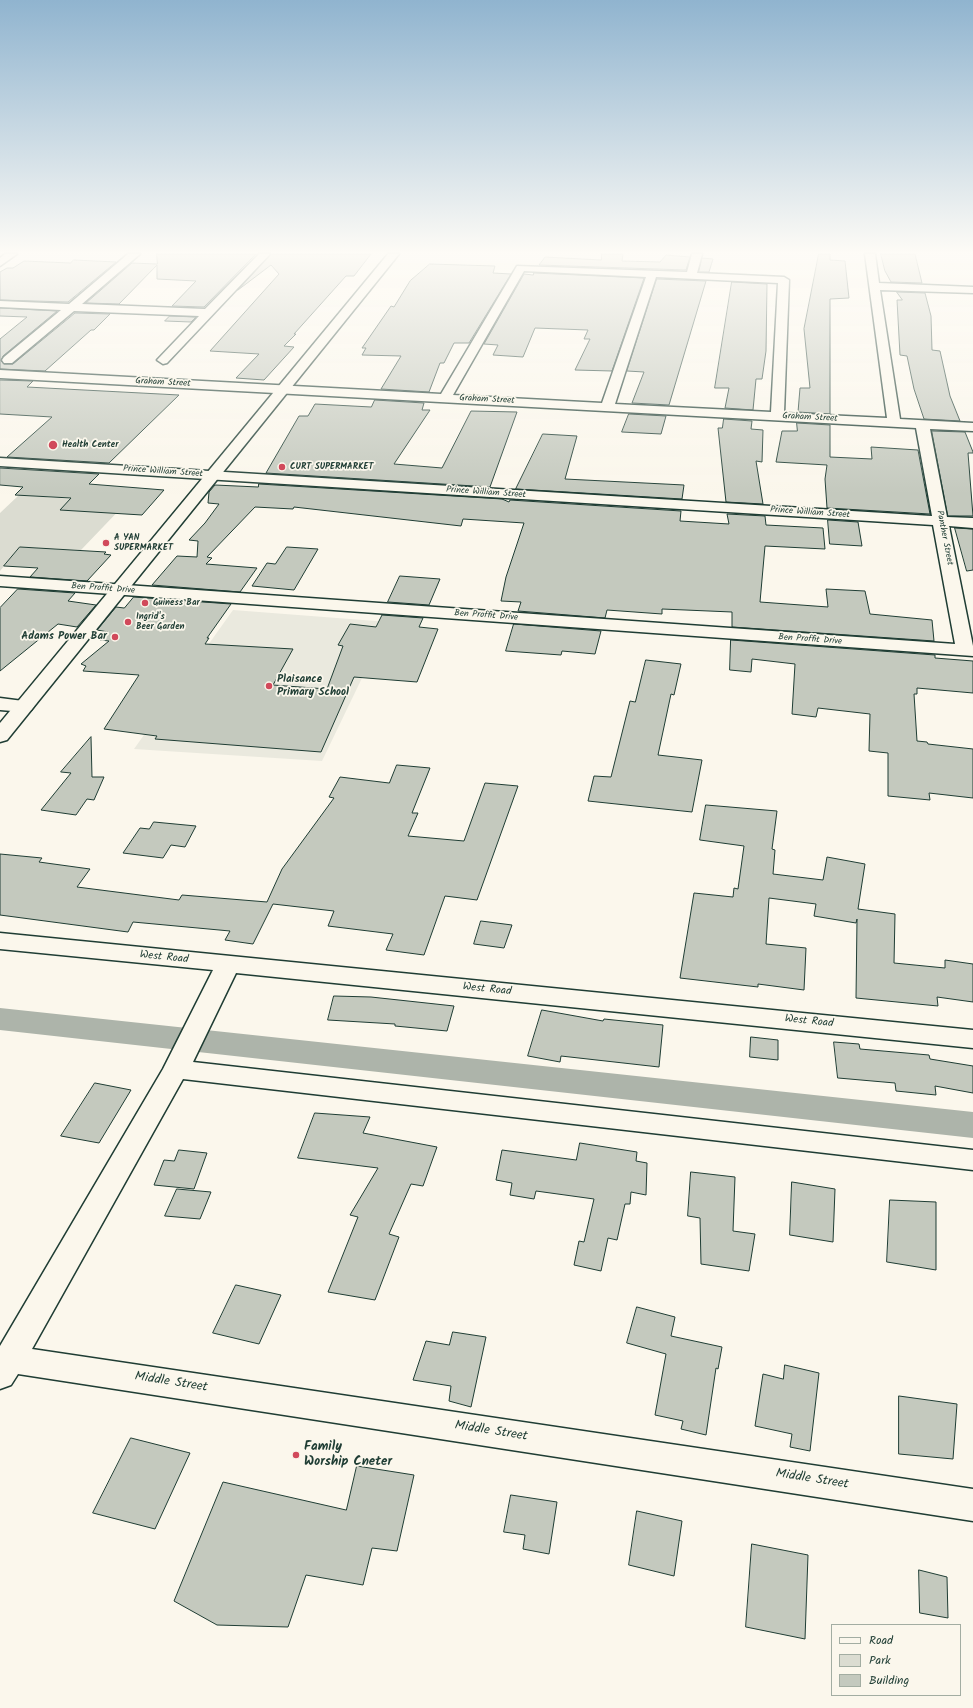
<!DOCTYPE html>
<html>
<head>
<meta charset="utf-8">
<style>
  body { margin:0 }
  #map { position:relative; width:973px; height:1708px; overflow:hidden; background:#fbf7ec; font-family:Kalam,sans-serif }
  canvas { display:block }
  .legend { position:absolute; left:831px; top:1624px; width:130px; height:72px; box-sizing:border-box; background:#fbf7ec; border:1px solid #a3ada2; margin:0; padding:5px 7px; list-style:none; font-size:12px; color:#1f3d34 }
  .legend li { display:flex; align-items:center; gap:8px; height:20px }
  .legend b { width:20px; border:1px solid #a3ada2 }
</style>
</head>
<body>
<div id="map">
<canvas width="973" height="1708"></canvas>
<ul class="legend">
<li><b style="height:5px;background:#fbf7ec"></b>Road</li>
<li><b style="height:11px;background:#dbdcd1"></b>Park</li>
<li><b style="height:11px;background:#c4c9be"></b>Building</li>
</ul>
</div>
<script>
const ctx = document.querySelector('canvas').getContext('2d');
ctx.lineJoin = 'round';
function fill(path, color) {
  ctx.fillStyle = color;
  ctx.fill(path, 'evenodd');
}
function strokePath(path, color, width, dash) {
  ctx.strokeStyle = color;
  ctx.lineWidth = width;
  ctx.lineCap = dash ? 'butt' : 'round';
  ctx.setLineDash(dash || []);
  ctx.stroke(path);
}
function label(font, color, halo, rows, align = 'center') {
  ctx.font = font + ' Kalam,sans-serif';
  ctx.lineWidth = 3.5;
  ctx.setLineDash([]);
  ctx.textBaseline = 'middle';
  ctx.strokeStyle = halo;
  ctx.fillStyle = color;
  for (const [text, x, y, turn = 0] of rows) {
    ctx.save();
    ctx.translate(x, y);
    ctx.rotate((+turn || 0) * Math.PI / 180);
    ctx.textAlign = isNaN(turn) ? turn : align;
    if (halo) ctx.strokeText(text, 0, 0);
    ctx.fillText(text, 0, 0);
    ctx.restore();
  }
}
const built = new Path2D(`
  M233,610L389,622L322,761L134,749Z`);
const green = new Path2D(`
  M19,495L126,503L81,550L20,547L0,571V513Z`);
const canal = new Path2D(`
  M0,1008L973,1112V1138L0,1030Z`);
const building = new Path2D(`
  M157,254H256L204,307L172,306L196,281L157,279V265L119,304L86,303L132,263L157,264Z
  M271,254H371L354,276H346L294,334H296L284,346L294,347L264,380L236,378L259,354L210,351L279,274L271,265L238,290Z
  M602,254H623L622,261L660,262L666,255L690,257L686,270L539,265L545,257L601,260Z
  M819,254H830V260L845,261L849,298L830,299V414L798,412L800,388H810L804,329Z
  M881,254H915L922,283L891,282L885,271Z
  M702,258L713,259L709,272H699Z
  M74,260L116,262L68,302L0,300V272L7,268H13L24,261L70,263Z
  M430,264L495,266L493,273L511,274L469,343H454L444,363H440L429,392L381,389L401,356L362,355L366,348H362L391,306L394,307L410,281Z
  M534,273L644,278L612,371L575,370L590,339H584L588,330L535,328L523,357L493,355L498,345L484,344L524,274L533,275Z
  M657,279L706,281L669,405L632,403L644,372L627,371Z
  M732,282L767,284L766,351L762,379H756L753,410L725,408L729,388H715Z
  M897,292L925,293L931,316L932,350L940,351L950,396L960,421L924,419L914,389L907,356L900,355L897,300H902Z
  M0,308L57,311L3,356L1,361L4,364H13L75,313L110,314L94,330H91L45,371L0,369V339L27,317L0,316Z
  M170,316L196,317L191,322L165,321Z
  M0,380L33,381L27,387L179,395L109,463L7,457L52,417L0,414Z
  M375,400L424,403L422,410H430L394,464L442,468L471,411L517,412L490,487L266,473L299,416H308L315,404L371,407Z
  M629,414L666,416L661,434L622,432Z
  M724,419L752,421L751,429L763,430L762,462L756,461L763,504L726,502L718,428H722Z
  M797,423L830,425V457L872,459L871,447L918,450L930,514L827,508L825,479L827,465L776,462L782,431H797Z
  M932,431L965,432L973,452V453H968L973,516H948Z
  M543,434L577,436L565,479L684,485L682,499L516,489Z
  M0,468L99,474L89,484L164,490L142,515L60,510L71,498L15,495L23,487L0,485Z
  M259,484L502,499L509,502L510,500L681,511L680,521L729,524L727,514L765,516L766,525L823,528L825,549L765,546L760,602L828,607L826,589L865,591L870,614L932,620L934,641L732,627V612L662,609V614L607,610L605,618L518,611L521,602L501,601L506,577L524,523L463,519L461,526L294,507L293,509L255,507L207,557L212,558L206,564L257,568L240,592L152,585L177,556L197,557L198,541L189,540L205,523L219,504L208,503L209,492L215,485L258,487Z
  M828,520L858,522L862,546L830,544Z
  M955,528L973,529V570L967,571Z
  M20,547L106,552L104,554L111,555L87,581L30,577L38,568L4,566Z
  M287,547L318,549L294,590L252,586L267,563L275,564Z
  M400,576L440,579L429,605L388,602Z
  M18,589L75,593L68,601L96,605L77,627L58,624L0,671V608Z
  M134,597L231,604L207,638H209L205,644L293,649L273,685L327,689L343,646L338,645L350,624L376,627L382,615L423,618L419,627L438,629L417,682L354,677L321,752L155,739L157,736L104,729L139,675L83,671L86,666L81,664L109,641L100,640L108,632L97,630L116,607L124,608Z
  M514,624L601,631L595,654L562,651L561,655L506,651Z
  M731,640L935,655V658L973,661V693L917,688V694H914L917,741L927,742L928,744L973,749V798L929,793L930,800L888,796V753L869,751L870,714L818,708L816,717L792,714L795,664L752,659L751,672L730,670Z
  M646,660L681,664L674,695L671,694L658,755L702,760L692,812L588,801L594,776L611,777L630,701L635,702Z
  M91,737L92,777H104L94,800L87,799L76,815L41,810L71,773L61,772Z
  M397,765L430,768L412,813H418L408,836L464,841L485,783L518,786L477,900L445,896L424,955L386,950L393,934L328,926L334,911L273,904L253,944L225,940L230,931L133,922L128,932L0,915V854L42,858L39,862L90,869L77,887L179,900L182,895L267,902L282,869L334,798L329,797L340,777L389,783Z
  M706,805L777,811L772,849L775,850L773,874L823,880L827,857L865,864L858,909L895,914L894,963L945,968V960L973,964V1002L937,997L938,1006L856,998L857,919L856,923L814,916L816,904L769,898L766,944L806,948L804,990L758,984V987L680,978L694,893L733,897L734,888L738,889L744,846L700,840Z
  M154,822L196,826L185,847L171,845L163,858L123,853L140,828L149,829Z
  M481,921L512,925L504,948L474,944Z
  M334,996L371,997L454,1006L447,1031L395,1026V1024L328,1020Z
  M542,1010L603,1021L604,1019L663,1025L659,1067L561,1056L560,1062L528,1056Z
  M751,1037L778,1040V1060L750,1057Z
  M834,1042L859,1044L860,1049L929,1055L930,1059L973,1066V1093L935,1086L936,1095L896,1091L895,1083L838,1078Z
  M95,1083L131,1090L99,1143L61,1136Z
  M315,1113L370,1117L363,1133L437,1147L423,1186L411,1184L389,1234L399,1237L375,1300L328,1292L358,1217L350,1215L378,1168L298,1158Z
  M580,1143L637,1152L636,1161L647,1163L646,1195L631,1192L630,1204H625L617,1240L608,1238L601,1271L574,1265L579,1241L584,1242L594,1199L536,1191L534,1199L510,1195L512,1183L496,1180L502,1150L576,1160Z
  M179,1150L207,1153L194,1189L154,1185L164,1160L174,1161Z
  M691,1172L735,1177L733,1231L755,1234L749,1271L701,1264L700,1218L688,1216Z
  M792,1182L835,1189L833,1242L790,1235Z
  M177,1189L211,1192L200,1219L165,1216Z
  M890,1200L936,1202V1270L887,1262Z
  M236,1285L281,1295L259,1344L213,1333Z
  M637,1307L675,1317L671,1336L722,1347L718,1369L716,1368L706,1435L681,1429L683,1421L655,1415L666,1354L627,1343Z
  M453,1332L486,1337L471,1407L449,1401L451,1386L413,1380L426,1341L449,1345Z
  M785,1365L819,1373L810,1451L790,1447L792,1434L755,1426L763,1374L783,1379Z
  M899,1396L957,1404L953,1459L899,1454Z
  M131,1438L190,1453L155,1529L93,1513Z
  M357,1466L414,1475L397,1551L372,1548L363,1585L306,1575L288,1627L217,1625L174,1601L223,1482L346,1510Z
  M511,1495L557,1502L549,1554L523,1549L525,1535L504,1532Z
  M637,1511L682,1521L674,1576L629,1565Z
  M752,1544L808,1555L805,1639L746,1627Z
  M919,1570L947,1577L948,1618L920,1613Z`);
const street = new Path2D(`
  M5,254H17L0,266V258Z
  M128,254H140L82,304L205,309L259,254H270L167,363L163,364L157,360L199,316L74,311L12,363H4L2,360L4,357L61,310L0,307V301L69,304Z
  M692,254H702L697,273L784,277L789,280L784,413L887,418L865,254H875L879,283L973,287V293L880,290L900,419L973,423V431L930,429L947,517L973,518V528L949,526L973,646V656L0,586V576L955,644L933,525L0,466V458L932,516L916,428L0,378V370L441,394L517,266L687,272ZM524,271L646,277L602,403L453,395ZM656,277L778,283L771,412L615,404Z
  M0,698L31,702L34,706L31,710L24,712L0,710Z
  M0,933L973,1030V1048L236,973L193,1062L973,1150V1170L183,1079L32,1349L973,1489V1521L18,1374L11,1385L0,1389V1346L163,1069L213,970L0,949Z`);
const secondary = new Path2D(`
  M388,254H399L7,740L0,742V723Z`);
const markers = [
  [53,445,5,"#d1495b"],
  [282,467,4,"#d1495b"],
  [106,543,4,"#d1495b"],
  [145,603,4,"#d1495b"],
  [128,622,4,"#d1495b"],
  [115,637,4,"#d1495b"],
  [269,686,4,"#d1495b"],
  [296,1455,4,"#d1495b"]
];
const farStreetnames = [
  ["Graham Street",163,383,3],
  ["Graham Street",487,400,3],
  ["Graham Street",810,418,3],
  ["Prince William Street",163,472,4],
  ["Prince William Street",486,493,4],
  ["Prince William Street",810,513,4],
  ["Panther Street",944,538,79],
  ["Ben Proffit Drive",103,589,4],
  ["Ben Proffit Drive",486,616,4],
  ["Ben Proffit Drive",810,640,4]
];
const farPoinames = [
  ["Health Center",62,445],
  ["CURT SUPERMARKET",290,467],
  ["A YAN",114,538],
  ["SUPERMARKET",114,548],
  ["Guiness Bar",153,603],
  ["Ingrid's",136,617],
  ["Beer Garden",136,627]
];
const poiNames = [
  ["Adams Power Bar",107,637],
  ["Plaisance",277,680,"left"],
  ["Primary School",277,693,"left"]
];
const streetNames = [
  ["West Road",164,958,6],
  ["West Road",487,990,6],
  ["West Road",809,1022,6]
];
const nearStreetnames = [
  ["Middle Street",171,1383,9],
  ["Middle Street",491,1432,9],
  ["Middle Street",812,1480,9]
];
const nearPoinames = [
  ["Family",304,1448],
  ["Worship Cneter",304,1463]
];
fill(built, '#eae9de');
fill(green, '#dbdcd1');
fill(canal, '#adb4aa');
fill(building, '#c4c9be');
strokePath(building, '#1f3d34', 1);
strokePath(street, '#1f3d34', 3);
strokePath(secondary, '#1f3d34', 3);
fill(street, '#fbf7ec');
fill(secondary, '#fbf7ec');
const sky = ctx.createLinearGradient(0, 0, 0, 494);
sky.addColorStop(0, '#90b4cf');
sky.addColorStop(0.51, '#fdfbf6');
sky.addColorStop(1, '#fdfbf600');
ctx.fillStyle = sky;
ctx.fillRect(0, 0, 973, 494);
for (const [x, y, r, color] of markers) {
  const dot = new Path2D();
  dot.arc(x, y, r, 0, 2 * Math.PI);
  ctx.fillStyle = color;
  ctx.fill(dot);
  strokePath(dot, '#fbf7ec', 1.5);
}
label('9px', '#1f3d34', '#fbf7ec', farStreetnames);
label('bold 9px', '#1f3d34', '#fbf7ec', farPoinames, 'left');
label('bold 11px', '#1f3d34', '#fbf7ec', poiNames, 'right');
label('11px', '#1f3d34', '#fbf7ec', streetNames);
label('13px', '#1f3d34', '#fbf7ec', nearStreetnames);
label('bold 13px', '#1f3d34', '#fbf7ec', nearPoinames, 'left');
</script>
</body>
</html>
